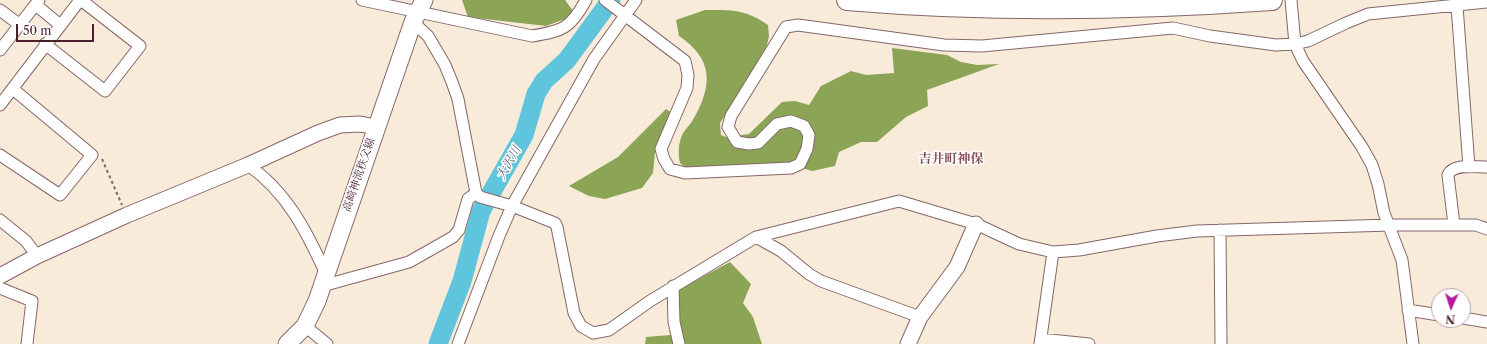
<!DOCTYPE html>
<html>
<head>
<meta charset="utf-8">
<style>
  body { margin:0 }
  #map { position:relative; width:1487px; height:344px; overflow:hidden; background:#f8ebd9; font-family:"Libre Caslon Text",serif }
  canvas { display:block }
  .north { position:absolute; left:1431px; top:288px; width:40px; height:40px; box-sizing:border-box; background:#fff; border:1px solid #b7a5aa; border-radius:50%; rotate:183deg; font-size:11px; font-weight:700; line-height:16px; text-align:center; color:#4a1f2b }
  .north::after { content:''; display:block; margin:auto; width:14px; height:18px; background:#b5179e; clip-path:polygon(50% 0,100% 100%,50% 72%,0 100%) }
  .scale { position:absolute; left:16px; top:24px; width:78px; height:18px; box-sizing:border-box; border:2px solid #4a1f2b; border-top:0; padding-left:5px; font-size:12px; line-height:14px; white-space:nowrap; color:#4a1f2b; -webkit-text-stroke:3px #fff; paint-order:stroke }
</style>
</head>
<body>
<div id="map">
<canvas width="1487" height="344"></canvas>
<div class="north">N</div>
<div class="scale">50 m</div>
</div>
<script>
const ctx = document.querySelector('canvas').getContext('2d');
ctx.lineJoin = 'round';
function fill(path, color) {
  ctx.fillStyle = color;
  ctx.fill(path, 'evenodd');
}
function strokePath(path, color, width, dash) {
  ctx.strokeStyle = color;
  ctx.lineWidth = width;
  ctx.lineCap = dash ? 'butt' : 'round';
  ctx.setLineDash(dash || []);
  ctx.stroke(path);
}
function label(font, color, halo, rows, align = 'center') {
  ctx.font = font + ' "Libre Caslon Text","Noto Serif JP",serif';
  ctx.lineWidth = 3;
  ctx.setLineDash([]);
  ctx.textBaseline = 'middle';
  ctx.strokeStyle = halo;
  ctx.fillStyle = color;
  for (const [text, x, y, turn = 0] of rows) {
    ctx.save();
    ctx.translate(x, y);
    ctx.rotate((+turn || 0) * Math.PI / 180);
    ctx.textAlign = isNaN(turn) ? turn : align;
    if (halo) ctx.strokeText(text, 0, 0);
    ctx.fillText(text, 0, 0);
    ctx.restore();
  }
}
const forest = new Path2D(`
  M462,0H565L576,15L546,26L468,17Z
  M705,10C732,10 745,9 768,25L769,36L767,45L754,71L720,123L721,135L726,137L749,134L782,102L795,101L809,105L821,86L851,71L866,75L894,73L892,48L947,55L961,62L977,65L999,64L927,90L928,106L906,117L877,142H861L839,152L835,166L812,171L789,164L688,170L680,163C678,154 678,143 683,133C686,128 691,124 694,118C713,84 713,59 679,36L676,20Z
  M666,109L672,113L655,152L653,173L642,188L605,199L589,196L569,186L618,157Z
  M730,262L751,284L743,303L753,317L762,344H645L646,337L670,335L679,332L678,290Z`);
const river = new Path2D(`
  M438,344L462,281L481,211L524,135L536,94L544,81L567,60L611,0`);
const path = new Path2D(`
  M102,159L122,205`);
const street = new Path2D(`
  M362,0L532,36C563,31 571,28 586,0
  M605,0L685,61L688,75L687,88L661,149L664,159L670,169L685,173L791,168L800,164L807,149L809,135L804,126L791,121L777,124L758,143L749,144L737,142L728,127L731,116L786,27L798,25L944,45L982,46L1173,28L1210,36L1276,45L1295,44L1308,41L1346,23L1368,14L1487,2
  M1291,0L1295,44L1303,61L1362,147L1372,165L1378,184L1384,213L1402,260L1413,344
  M36,5L60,25
  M1457,6L1469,167
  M0,10L20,25
  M413,22L428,36L445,65L452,82L458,99L476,193L480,197L512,206L555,223L557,227L574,313L581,326L593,333L609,330L650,301L756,237L899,201L976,224L1019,244L1053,252L1079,250L1157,236L1197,231L1390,225H1476L1487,229
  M45,44L105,91L140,46L81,0
  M0,50L39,0
  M0,105L80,0
  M0,155L60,195L92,155L13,89
  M248,165C287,192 307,232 326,274
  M0,220L26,241L37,256
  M1454,225L1448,175C1453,163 1476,167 1487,167
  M1220,230L1221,344
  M756,237L781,251L809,274L821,281L920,317
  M322,286L409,262L453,237L459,230L468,199L476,193
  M673,286L674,322L679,344
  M0,288L32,301L27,344
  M1408,310L1439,315
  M1463,318L1487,322
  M305,326L327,344
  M1041,339L1089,344
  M458,344L499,236L512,206L594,59L636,0
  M1040,344L1053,252`);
const secondary = new Path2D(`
  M0,276L37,256L127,215L248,165L318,133L340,125L360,124L376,127
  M908,344L920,317L957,267L976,224`);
const primary = new Path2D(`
  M287,344L305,326L317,301L413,22L424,0`);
const highway = new Path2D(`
  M847,0C988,12 1131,10 1272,0`);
const streetNames = [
  ["高崎神流秩父線",359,175,-71]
];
const waterNames = [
  ["大沢川",509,163,-61]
];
const quarterNames = [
  ["吉井町神保",951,159]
];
fill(forest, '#8ba456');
strokePath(river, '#5fc5dc', 19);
strokePath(street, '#876668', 13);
strokePath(secondary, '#876668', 17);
strokePath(primary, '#876668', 19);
strokePath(highway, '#876668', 22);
strokePath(path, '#876668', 2, [3, 3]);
strokePath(street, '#fff', 11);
strokePath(secondary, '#fff', 15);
strokePath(primary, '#fff', 17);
strokePath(highway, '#fff', 20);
label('11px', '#4a1f2b', '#fff', streetNames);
label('italic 12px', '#515969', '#fff', waterNames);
label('bold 13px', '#834d53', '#fff', quarterNames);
</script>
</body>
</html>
